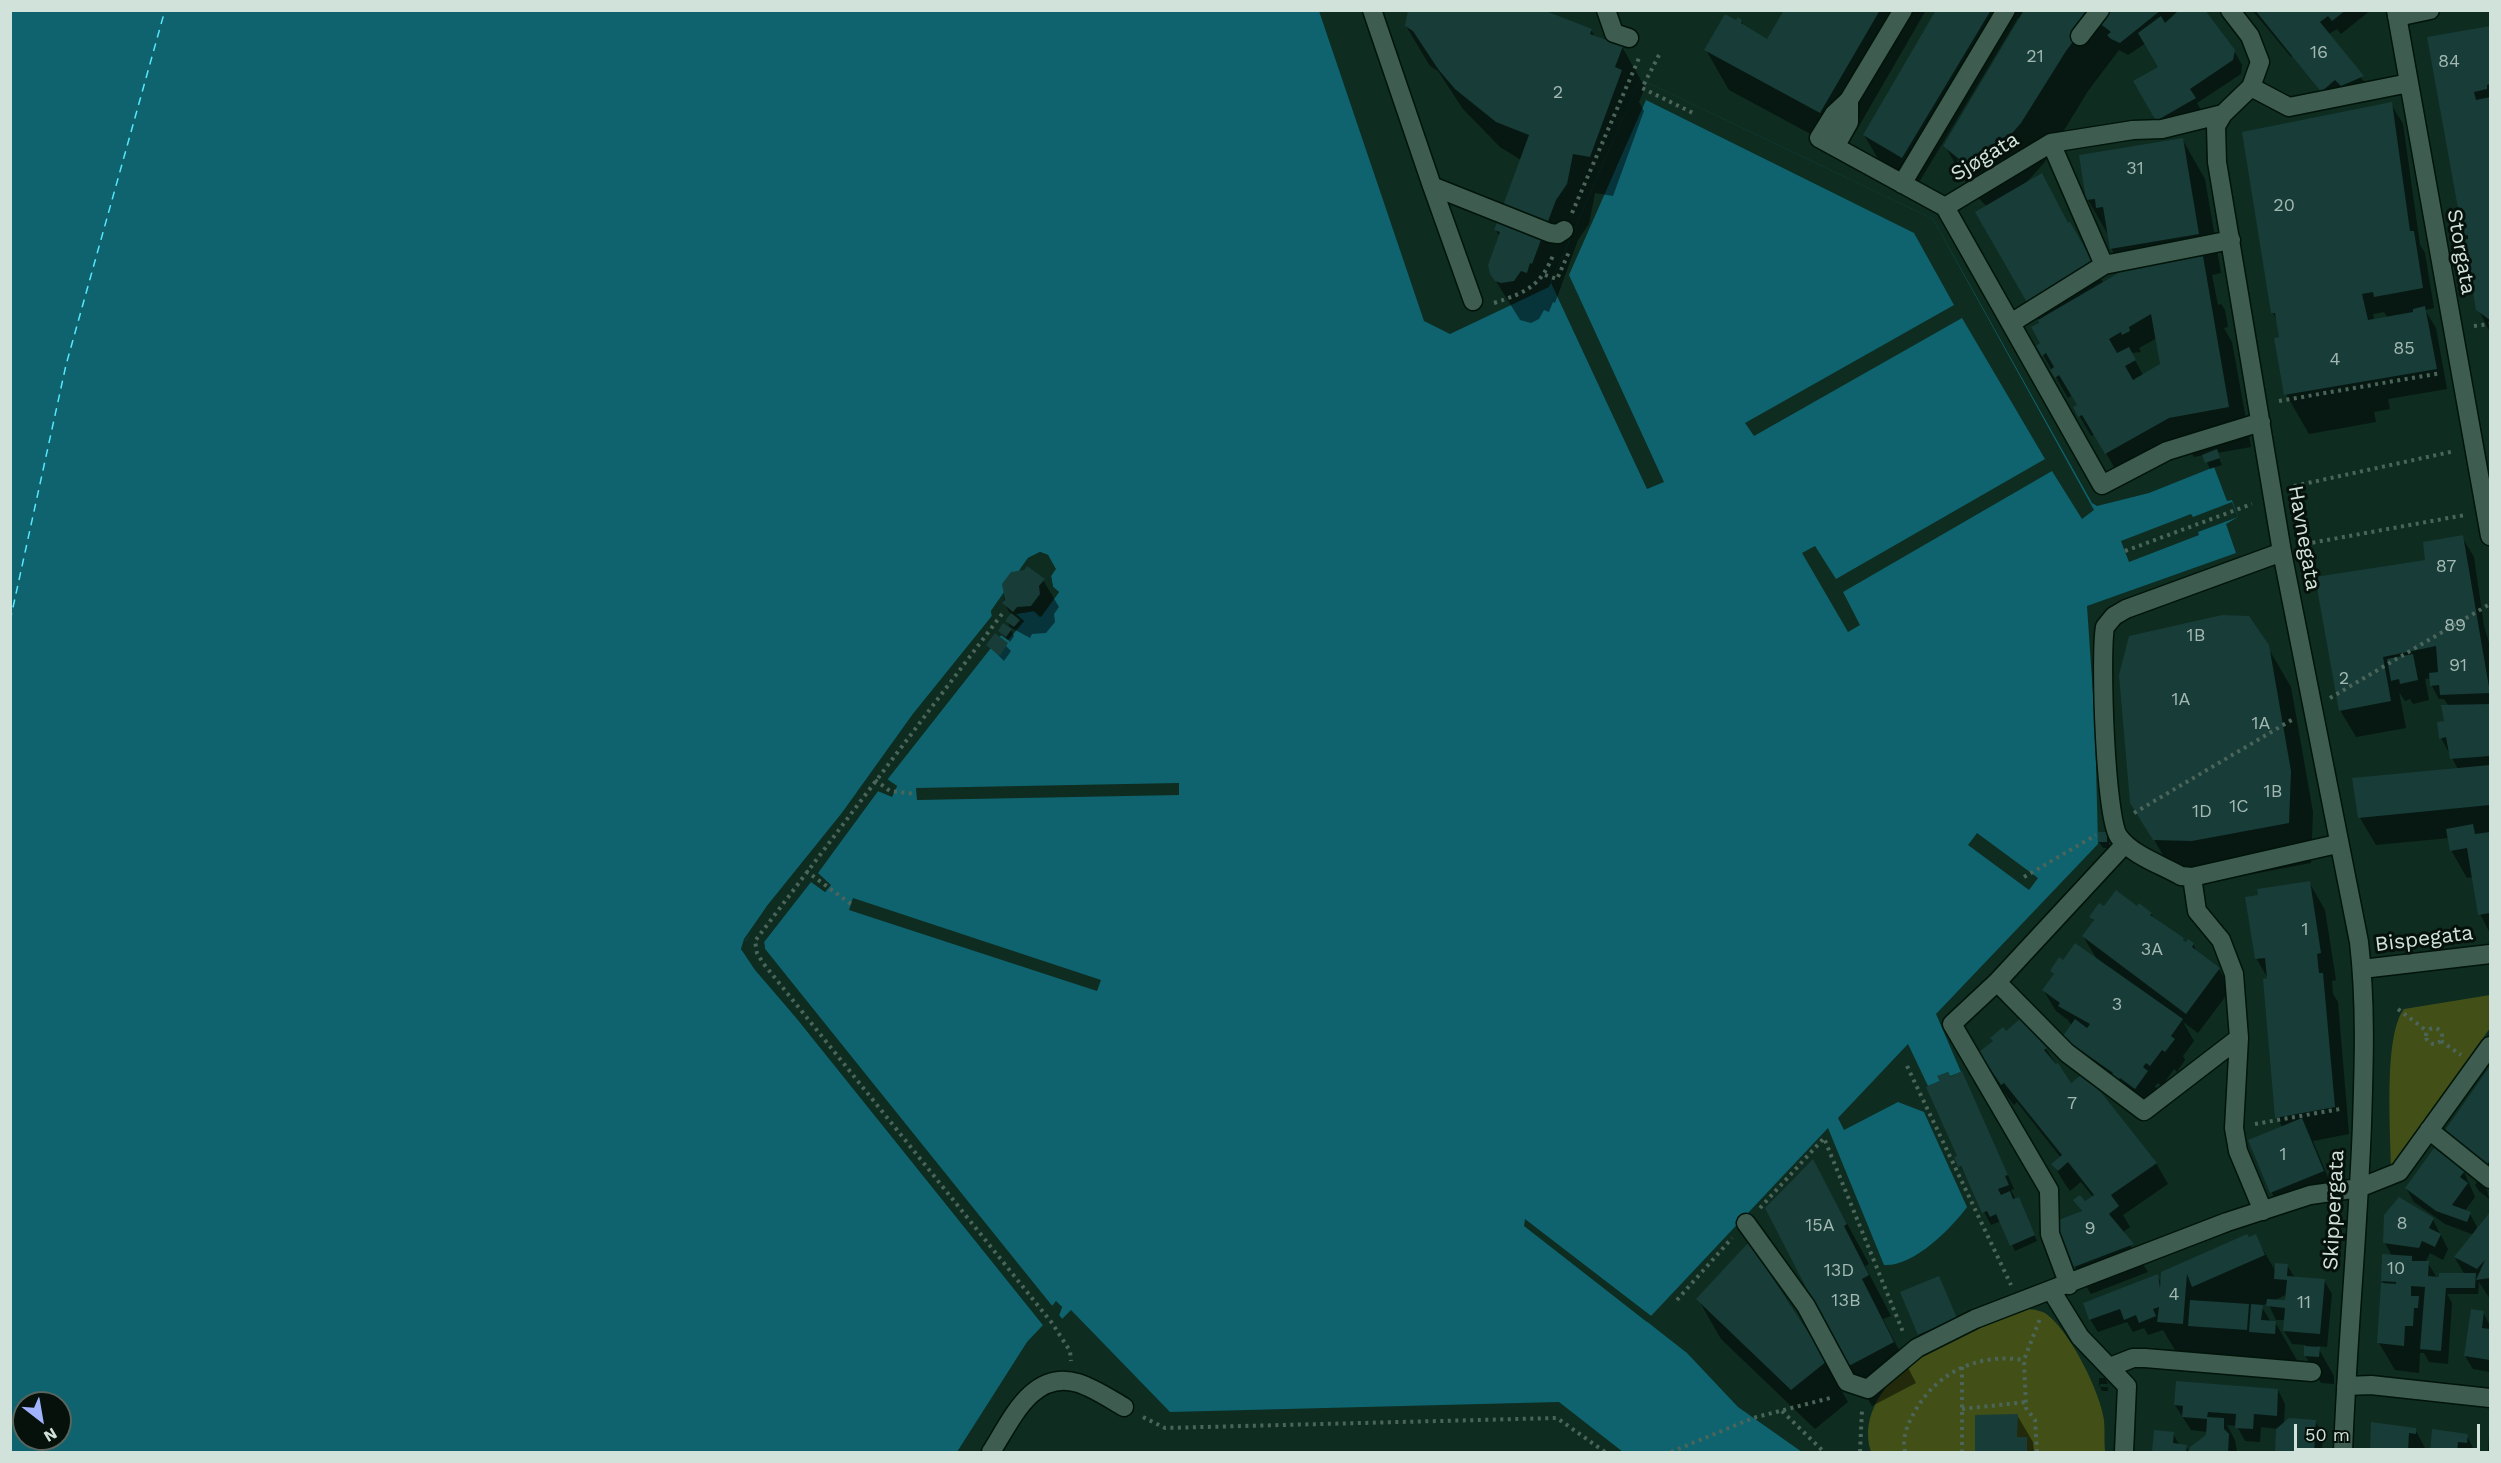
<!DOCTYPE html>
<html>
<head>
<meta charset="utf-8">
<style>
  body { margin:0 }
  #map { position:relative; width:2501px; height:1463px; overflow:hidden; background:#0e2c20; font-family:"Work Sans",sans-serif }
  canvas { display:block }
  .frame { position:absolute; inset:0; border:12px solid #d1e2da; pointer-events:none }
  .north { position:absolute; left:12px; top:1391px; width:60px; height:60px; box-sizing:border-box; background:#06110c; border:2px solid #57655e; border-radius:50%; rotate:149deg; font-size:16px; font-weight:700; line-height:24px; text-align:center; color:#d1e2da }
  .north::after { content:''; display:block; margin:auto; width:21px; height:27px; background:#a1b3fd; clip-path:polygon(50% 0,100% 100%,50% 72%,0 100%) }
  .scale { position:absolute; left:2294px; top:1424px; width:186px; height:27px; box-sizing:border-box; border:3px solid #d1e2da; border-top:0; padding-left:8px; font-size:18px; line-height:21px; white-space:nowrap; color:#d1e2da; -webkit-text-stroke:4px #06110c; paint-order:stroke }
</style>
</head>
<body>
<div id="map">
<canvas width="2501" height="1463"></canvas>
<div class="frame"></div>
<div class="north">N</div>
<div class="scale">50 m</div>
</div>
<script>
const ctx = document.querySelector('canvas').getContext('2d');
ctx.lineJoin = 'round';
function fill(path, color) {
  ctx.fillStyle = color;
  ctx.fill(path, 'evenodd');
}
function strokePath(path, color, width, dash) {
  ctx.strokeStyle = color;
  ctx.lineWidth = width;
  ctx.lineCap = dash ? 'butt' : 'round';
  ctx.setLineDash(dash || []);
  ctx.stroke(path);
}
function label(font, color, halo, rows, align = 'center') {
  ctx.font = font + ' "Work Sans",sans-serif';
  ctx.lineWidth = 6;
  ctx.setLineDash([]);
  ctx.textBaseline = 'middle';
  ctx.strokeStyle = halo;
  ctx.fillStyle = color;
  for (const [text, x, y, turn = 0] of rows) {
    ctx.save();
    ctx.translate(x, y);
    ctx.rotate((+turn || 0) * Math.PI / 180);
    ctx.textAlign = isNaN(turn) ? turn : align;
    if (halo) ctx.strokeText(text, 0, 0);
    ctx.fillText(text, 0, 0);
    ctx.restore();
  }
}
const green = new Path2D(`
  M2490,995V1028L2391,1170C2391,1133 2383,1036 2404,1009Z
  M2029,1309C2037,1310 2044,1311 2050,1317C2072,1336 2100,1392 2104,1420C2105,1430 2104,1442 2105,1452H1871C1848,1378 1971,1319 2029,1309Z`);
const water = new Path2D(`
  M10,11H1319L1424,321L1450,334L1549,287L1640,79L1933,219L2092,503L2097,506L2149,493L2214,467L2227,501L2232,500L2238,517L2226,524L2236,553L2087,606L2095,724L2098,844L1936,1014L1961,1072L1950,1076L1948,1072L1938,1077L1940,1081L1928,1086L1908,1044L1838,1118L1844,1130L1898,1102L1924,1112L1967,1207C1951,1229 1913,1267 1884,1265L1828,1128L1651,1316L1525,1220V1226L1687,1353L1738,1407L1802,1452H1623L1559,1402L1170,1412L1071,1310L1062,1319L1059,1315L1062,1307L1056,1302L1053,1307L765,949L764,942L811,881L825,892L830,885L817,873L878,791L892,796L897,786L887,780L1001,635L1008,640L1024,621L1015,614L1034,611L1041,617L1059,592L1053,587L1051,576L1055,569L1048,555L1040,552L1028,558L991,611L992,616L913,714L842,813L767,906L741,949L755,970L798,1020L1043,1325L1027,1342L957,1452H11ZM24,1403H60V1439H24Z`);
const pier = new Path2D(`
  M1640,79L1933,219L2094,510L2082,519L2052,471L1843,592L1860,625L1848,632L1802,553L1815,546L1836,579L2045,459L1962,318L1754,436L1745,423L1954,305L1914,233L1646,100L1569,275L1664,482L1647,489L1551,283Z
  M2232,502L2238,517L2198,532L2199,535L2129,562L2121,541L2191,514L2193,517Z
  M1040,552L1048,555L1056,569L1051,576L1053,587L1059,592L1040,617L1034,611L1016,614L1024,621L1008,640L1001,635L887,779L897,786L892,797L878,791L818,873L831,885L825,892L811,882L764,942L765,949L972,1209L1052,1306L1056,1301L1062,1307L1059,1315L1062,1319L1059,1320L1056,1316L1059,1308L1057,1306L1054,1310L1050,1309L762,951L761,942L809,879L825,888L827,886L815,875V872L876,789L890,793L893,787L885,782L884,778L999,633L1008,636L1020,621L1013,615V612L1034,608L1040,613L1055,593L1050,588L1048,576L1052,569L1046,557L1040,555L1030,560L994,612V617L916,716L844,815L769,908L746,940L744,949L1046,1325H1043L741,949L744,939L767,906L842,813L913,714L992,616L991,611L1028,558Z
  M1179,783V795L917,800L916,788Z
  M1977,833L2038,878L2029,890L1968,845Z
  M853,898L1101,980L1097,991L849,910Z
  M1525,1219L1651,1316L1649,1319L1536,1231L1648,1320L1647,1322L1524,1226Z`);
const shadow = new Path2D(`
  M1786,10H1926L1844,152L1729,90L1706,50L1741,21L1745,28L1768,41Z
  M1937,10H2203L2234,51L2242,65L2241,74L2197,103L2202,112L2165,134L2135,82L2160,68L2146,43L2128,55L2119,50L2088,91L2044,163L2025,184L2069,224L2104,284L2124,272L2111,248L2109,236L2088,200L2182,139L2205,179L2221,273L2212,275L2218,305L2221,304L2225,310L2228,327L2224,328L2232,342L2251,447L2217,453L2222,465L2210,469L2204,455L2194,457L2182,437L2118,474L2095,434L2091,436L2075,408L2078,406L2072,395L2068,398L2038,346L2042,343L2041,324L1977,213L1987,207L1968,186L1945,146L2021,20L2018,18L1918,184L1880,162L1864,135ZM2157,338L2161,365L2143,375L2131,353L2141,352L2139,348Z
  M2252,10H2371L2341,34L2337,29L2329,34L2370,90L2330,104L2293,56L2291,57Z
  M1406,26L1591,30L1595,37L1622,47L1645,87L1639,102L1644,111L1613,196L1595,193L1589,224L1578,240L1555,303L1553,302L1549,312L1544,310L1539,319L1531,323L1520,320L1491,273L1500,237L1495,229L1521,160L1500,147L1463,109L1438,71L1430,66Z
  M2490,27V332L2478,309L2468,241L2464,235L2429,38Z
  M2391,104L2403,124L2420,245L2425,253L2434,308L2425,310L2436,328L2447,389L2388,399L2390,409L2374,412L2376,422L2309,434L2286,394L2281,338L2278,322L2273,313ZM2384,312L2388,318L2374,320L2373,314Z
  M2462,537L2474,557L2484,626L2490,646V933L2480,914L2473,877L2467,878L2451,850L2449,838L2376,845L2360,818L2354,779L2458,769L2441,738L2449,706L2444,699H2439L2432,686L2431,678L2425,679L2429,700L2413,704L2410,699L2405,701L2399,692L2406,728L2356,737L2340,710L2427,561Z
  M1043,580L1059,607L1054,614L1055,622L1046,633L1032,634L1030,638L1010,627L1007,621L1011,615L1004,603V584Z
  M1011,630L1014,636L1010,642L1000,631Z
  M995,635L1011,651L1004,661L988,645Z
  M2267,646L2291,687L2313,812L2311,863L2216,881L2177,879L2132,802Z
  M2106,833L2109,840V848H2103L2099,842Z
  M2309,882L2325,910L2336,980L2332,981L2333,994L2338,1002L2349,1134L2313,1141L2334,1192L2283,1213L2272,1193L2250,1140L2282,1127L2277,1117L2269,980L2256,958Z
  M2104,908H2137L2151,914L2155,920L2183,939L2186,944H2193L2198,954L2219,969L2231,989L2198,1033L2183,1022L2194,1041L2183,1056L2185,1060L2177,1072L2174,1069L2162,1086L2158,1083L2155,1086L2159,1092L2147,1108L2076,1058L2064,1037L2072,1026L2068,1020L2056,1011L2044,991L2054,976L2052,971L2064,962L2098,961L2083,936L2094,922L2091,917Z
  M2006,1033L2046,1049L2071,1086L2156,1163L2168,1184L2123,1215L2130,1227L2122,1233L2148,1272L2091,1294L2075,1267L2082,1212L2075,1200L2085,1203L2093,1197L2081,1182L2070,1191L2065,1184L2053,1164L2061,1158L2017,1102L2014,1105L2003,1091L1981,1052Z
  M2490,1069V1178L2444,1133Z
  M1962,1073L2014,1189L2011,1190L2016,1200L2021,1205L2037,1241L2015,1251L2001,1221L1991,1225L1956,1158L1959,1157L1950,1079Z
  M1813,1161L1869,1264L1865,1266L1891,1316L1883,1319L1916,1383L1872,1406L1849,1366Z
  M2464,1172L2475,1197L2464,1212L2470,1214L2477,1227L2474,1235L2445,1224L2414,1202L2406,1188Z
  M2477,1182L2487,1190L2489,1199L2479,1191L2475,1185Z
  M2490,1214V1299L2479,1282L2478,1294H2447L2452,1303L2448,1364L2429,1362L2424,1353H2420L2419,1373L2395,1370L2379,1343L2385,1285L2382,1280L2392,1256L2385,1243L2433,1220L2448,1249L2443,1260L2430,1253L2425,1263H2428L2437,1278L2465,1275L2455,1258Z
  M2255,1236L2276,1272L2287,1265L2295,1278L2324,1280L2332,1294L2327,1347L2317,1346L2334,1376V1384L2321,1383L2305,1355L2306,1345L2292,1344L2284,1331L2285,1320H2276L2268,1303L2261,1306L2271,1322H2275L2298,1362H2182L2163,1330L2148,1335L2144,1328L2133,1332L2127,1322L2098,1332L2090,1319L2157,1276L2162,1284ZM2285,1295L2287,1302L2274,1301Z
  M1938,1278L1959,1325L1923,1341L1919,1335Z
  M1698,1299L1825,1362L1848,1402L1815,1429L1721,1339Z
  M2483,1312L2490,1326V1372L2473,1369L2465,1356Z
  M2099,1378H2105L2108,1384H2100V1387H2108V1391H2102L2099,1385Z
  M2278,1390L2285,1404L2284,1424L2315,1421L2323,1434L2322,1452H2276L2278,1429L2261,1427L2260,1442L2245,1441L2237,1426L2227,1425L2235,1440L2237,1452H2191V1448L2208,1436V1432L2191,1430L2175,1405Z
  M2017,1415L2033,1442L2034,1452H1977L1976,1416Z
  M2373,1424L2415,1429L2427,1452H2371Z
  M2433,1431L2467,1436L2475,1452H2431Z
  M2155,1432L2173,1434L2180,1446H2186L2189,1452H2153Z
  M2489,1436H2490V1452H2488Z`);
const ferry = new Path2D(`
  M10,621L66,365L165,10`);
const building = new Path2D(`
  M1408,10H1543L1592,29L1590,34L1623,46L1615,67L1622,70L1590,157L1573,154L1567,184L1556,200L1532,264L1530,263L1527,273L1521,271L1514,281L1501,283L1495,281L1490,274L1488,265L1500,232L1494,230L1529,135L1496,122L1455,89L1438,69L1413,31L1405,26Z
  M1784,10H1880L1820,113L1704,50L1725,14L1736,20L1738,17L1742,20L1741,23L1767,39Z
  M1936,10H1991L1902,158L1863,135Z
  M2024,10H2097L2066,51L2021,123L2000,147L1968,162L1964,168L1956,164L1959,159L1943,146Z
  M2108,10H2161L2120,43L2111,39L2107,35L2111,32L2098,22Z
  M2179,10H2205L2235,50L2233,60L2190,89L2196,98L2156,121L2133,81L2158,67L2138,33L2161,16L2165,23Z
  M2255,10H2346L2332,21L2328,16L2320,22L2364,76L2341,86L2335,80L2321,92Z
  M2490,26V84L2487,85V89L2474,92L2476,100L2490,97V320L2476,310L2464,240L2468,239V235L2463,236L2427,37Z
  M2392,102L2410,231H2414L2423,288L2374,297L2373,292L2362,294L2368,320L2413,312V309L2425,306L2437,369L2284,395L2274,338L2279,337L2275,313H2271L2242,132Z
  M2183,138L2199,234L2110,249L2103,207L2096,208L2095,199L2086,200L2079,155Z
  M2042,173L2068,223L2070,222L2096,267L2029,306L1975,212Z
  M2203,256L2229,407L2169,418L2105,454L2082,415L2078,417L2073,407L2077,405L2059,375L2055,378L2050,370L2054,367L2046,353L2042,356L2036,346L2040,343L2031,327L2039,323L2038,320L2127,268ZM2151,314L2160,364L2133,380L2125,366L2136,360L2129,347L2117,353L2109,339L2121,332L2122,335L2130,331L2129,327Z
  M2217,449L2220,458L2205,463L2202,455Z
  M2463,535L2490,693L2440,695L2439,685L2430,686L2429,673L2438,672L2436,646L2383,657L2391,701L2339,711L2315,577L2425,560L2423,542Z
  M1027,566L1045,579L1039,586L1040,594L1031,606L1017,607L1013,612L1002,603L1005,600L1002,584L1011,572L1024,570Z
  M1011,613L1020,620L1014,627L1005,621Z
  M2222,615L2249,616L2269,645L2291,771L2289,823L2192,841L2153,840L2130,803L2119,675L2129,636Z
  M1003,623L1012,629L1006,637L998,631Z
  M995,633L1008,643L1000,656L986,645Z
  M2413,654L2418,680L2400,684L2399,679L2391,681L2387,659Z
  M2490,704V756L2450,759L2446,737L2439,739L2437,722L2444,721L2441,705Z
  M2490,765V805L2358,818L2352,778Z
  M2473,824L2475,834L2490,832V913L2478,915L2467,848L2450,851L2446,829Z
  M2098,832H2107V842H2098Z
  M2310,881L2321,953L2317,954L2318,964L2319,973H2323L2335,1107L2275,1118L2263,979L2267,978L2265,958L2255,959L2245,897L2258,895L2257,889Z
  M2116,890L2137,906L2139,903L2152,913L2150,915L2184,938L2183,940L2186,942L2188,939L2194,943L2192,947L2220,968L2186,1014L2082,936L2094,920L2089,917L2099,903L2104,906Z
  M2075,943L2183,1019L2171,1036L2175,1039L2165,1052L2162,1050L2150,1066L2146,1063L2143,1067L2148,1071L2135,1089L2120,1078L2117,1083L2110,1078L2113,1073L2062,1037L2075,1019L2087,1028L2090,1024L2058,1006L2060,1003L2042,990L2054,974L2050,971L2059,957L2063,960Z
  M2020,1019L2047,1048L2044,1050L2056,1064L2058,1063L2071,1083L2085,1072L2157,1163L2111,1195L2119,1206L2109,1214L2134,1244L2074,1267L2056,1221L2082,1211L2073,1200L2080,1195L2085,1201L2094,1195L2068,1162L2058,1171L2051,1164L2062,1155L2004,1083L2001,1085L1979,1052L1993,1041L1990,1038L2003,1027L2006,1031Z
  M2490,1066V1160L2487,1165L2443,1133Z
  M1962,1071L2008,1175L2005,1176L2009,1185L1998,1189L2001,1195L2010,1191L2013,1199L2019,1197L2035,1235L2010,1246L1996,1214L1990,1217L1987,1211L1982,1213L1961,1166L1958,1167L1954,1157L1957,1156L1926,1087L1940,1081L1937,1076L1948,1072L1950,1077Z
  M2302,1118L2324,1171L2270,1193L2248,1140Z
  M2434,1148L2465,1171L2460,1177L2468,1183L2452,1205L2471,1212L2467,1222L2436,1211L2405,1188Z
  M1813,1159L1847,1224L1844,1226L1869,1275L1862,1279L1894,1342L1847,1367L1765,1208Z
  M2399,1197L2434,1218L2429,1228L2441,1234L2435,1247L2422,1241L2419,1248L2383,1243L2384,1215Z
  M2490,1212V1278L2476,1280L2485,1260L2477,1269L2454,1257Z
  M2247,1234L2249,1237L2256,1234L2265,1255L2192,1287L2187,1274L2183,1324L2157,1322L2159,1307L2153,1309L2156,1316L2139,1323L2136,1315L2124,1320L2120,1309L2089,1320L2083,1303L2158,1274L2160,1288L2161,1272Z
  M1749,1242L1827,1361L1791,1390L1696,1299Z
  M2382,1254L2412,1256V1261H2429L2428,1276L2439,1277V1273H2476L2475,1288H2446L2441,1351L2420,1349L2425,1287L2411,1286V1296H2419L2418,1308H2414L2413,1326H2405L2404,1346L2377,1343L2381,1283L2396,1284V1282L2381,1281Z
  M2275,1263L2288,1264L2287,1276L2325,1279L2320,1334L2283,1331L2285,1308L2266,1306L2267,1299L2285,1300L2287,1280L2274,1279Z
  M1939,1276L1957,1318L1918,1335L1900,1292Z
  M2190,1300L2249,1304L2247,1330L2188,1326Z
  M2251,1304L2263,1305L2261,1320L2276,1321L2275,1334L2249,1332Z
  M2471,1309L2484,1311L2482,1328L2490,1329V1360L2464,1356Z
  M2304,1346L2320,1347L2319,1357L2304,1356Z
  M2176,1381L2278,1389L2277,1416L2254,1414L2253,1429L2235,1428L2236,1414L2208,1412L2207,1417L2224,1418V1429L2229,1434L2228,1452H2189L2190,1447L2206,1435L2207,1419L2182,1417L2183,1406L2174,1405Z
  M2018,1414L2017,1437H2027V1452H1975V1415Z
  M2289,1418L2316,1420L2314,1452H2275L2276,1429Z
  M2371,1422L2416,1428V1434L2409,1433L2408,1452H2370Z
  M2432,1429L2468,1434L2467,1443L2458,1442L2457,1452H2430Z
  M2154,1430L2174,1432L2173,1443L2187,1445L2186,1452H2152Z`);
const path = new Path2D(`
  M1659,55L1642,88L1695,114
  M1572,213L1639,58
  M1545,275L1557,279L1569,252
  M1494,303C1527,292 1541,286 1554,253
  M2474,326L2490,324
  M2279,401L2441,373
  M2294,486L2455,451
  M2305,544L2465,515
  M2125,551L2252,504
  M1002,614L755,941L757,953L763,963L1052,1323L1070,1351L1071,1361
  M2330,698L2490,604
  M875,780L890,791L916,794
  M2134,813L2295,718
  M806,871L851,904
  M2024,877L2096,835
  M2398,1009L2428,1032
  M2426 1036a8 8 0 1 1 16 0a8 8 0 1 1-16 0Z
  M2441,1041L2461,1055
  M1907,1066L2011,1285
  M2255,1124L2340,1109
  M1760,1208L1824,1138L1903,1332
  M1677,1300L1732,1238
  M1962,1367V1452
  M1962,1409L2026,1402
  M1782,1411L1824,1452
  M1143,1417L1165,1428L1557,1418L1605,1452
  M1671,1452L1753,1418L1834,1397
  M1860,1452L1862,1409
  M1905,1452C1902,1438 1907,1425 1914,1413C1936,1372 1978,1353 2024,1360
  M2037,1452L2035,1420L2026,1408L2024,1360L2041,1316`);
const minor = new Path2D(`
  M1372,10L1432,186L1550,233L1558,234L1564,230
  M1606,10L1614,33L1629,38
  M1903,10L1849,100L1834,114L1819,138L1945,207
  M2396,10L2490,536
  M2397,17L2430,10
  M2080,36L2100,10
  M2251,87L2289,107L2409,83
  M2223,114L2216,126L2217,162L2282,552L2359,942C2366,1003 2364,1063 2362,1124C2358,1234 2347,1343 2343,1452
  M2051,143L2104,265
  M1835,147L1849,122V100
  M1902,184L2006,10
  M1432,186L1473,301
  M1945,207L2102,485L2167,451L2261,422
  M1945,207L2051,143L2133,130L2162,129L2223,114L2251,87L2260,62L2250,36L2230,10
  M2011,323L2104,265L2231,240
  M2282,552L2126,609L2114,616L2105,627C2100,654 2105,819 2119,837C2132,855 2162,865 2181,876L2192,877L2337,844
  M2192,877L2197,911L2221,940L2234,974L2239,1038L2234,1128L2238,1151L2263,1211
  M2362,969L2490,954
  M1997,982L2067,1053L2144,1111L2239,1038
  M2429,1130L2490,1179
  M1746,1223L1806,1306L1847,1382L1868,1389L1917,1348L1975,1319L2227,1222L2310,1195L2359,1188L2399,1172L2490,1046
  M2069,1285L2050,1234L2049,1190L1952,1024L1997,982L2125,844
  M2051,1290L2080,1337L2127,1386L2124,1452
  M2110,1367L2133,1358H2145L2312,1372
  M2346,1386L2371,1385L2490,1398
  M991,1452C1011,1421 1032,1369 1078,1383C1094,1388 1110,1399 1124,1407`);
const numberNames = [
  ["16",2319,53],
  ["21",2035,57],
  ["84",2449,62],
  ["2",1558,93],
  ["31",2135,169],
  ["20",2284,206],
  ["85",2404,349],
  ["4",2335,360],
  ["87",2446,567],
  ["89",2455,626],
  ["1B",2196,636],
  ["91",2458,666],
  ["2",2344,679],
  ["1A",2181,700],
  ["1A",2261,724],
  ["1B",2273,792],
  ["1C",2239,807],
  ["1D",2202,812],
  ["1",2305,930],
  ["3A",2152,950],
  ["3",2117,1005],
  ["7",2072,1104],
  ["1",2283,1155],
  ["8",2402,1224],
  ["15A",1820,1226],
  ["9",2090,1229],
  ["10",2396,1269],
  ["13D",1839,1271],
  ["4",2174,1295],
  ["13B",1846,1301],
  ["11",2304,1303]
];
const streetNames = [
  ["Sjøgata",1985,157,-31],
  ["Storgata",2461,252,80],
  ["Havnegata",2304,538,80],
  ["Bispegata",2424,939,-7],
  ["Skippergata",2334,1210,-87]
];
fill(green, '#425017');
fill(water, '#0e636e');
fill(pier, '#0e2c20');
fill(shadow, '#0007');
strokePath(ferry, '#57e7fc', 1.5, [8, 6]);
fill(building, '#183c38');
strokePath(minor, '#00140a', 21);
strokePath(path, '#4b655a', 4, [3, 4.5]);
strokePath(minor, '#3e5c4f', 18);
label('18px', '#a3b8b2', null, numberNames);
label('21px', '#d1e2da', '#06110c', streetNames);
</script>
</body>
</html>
